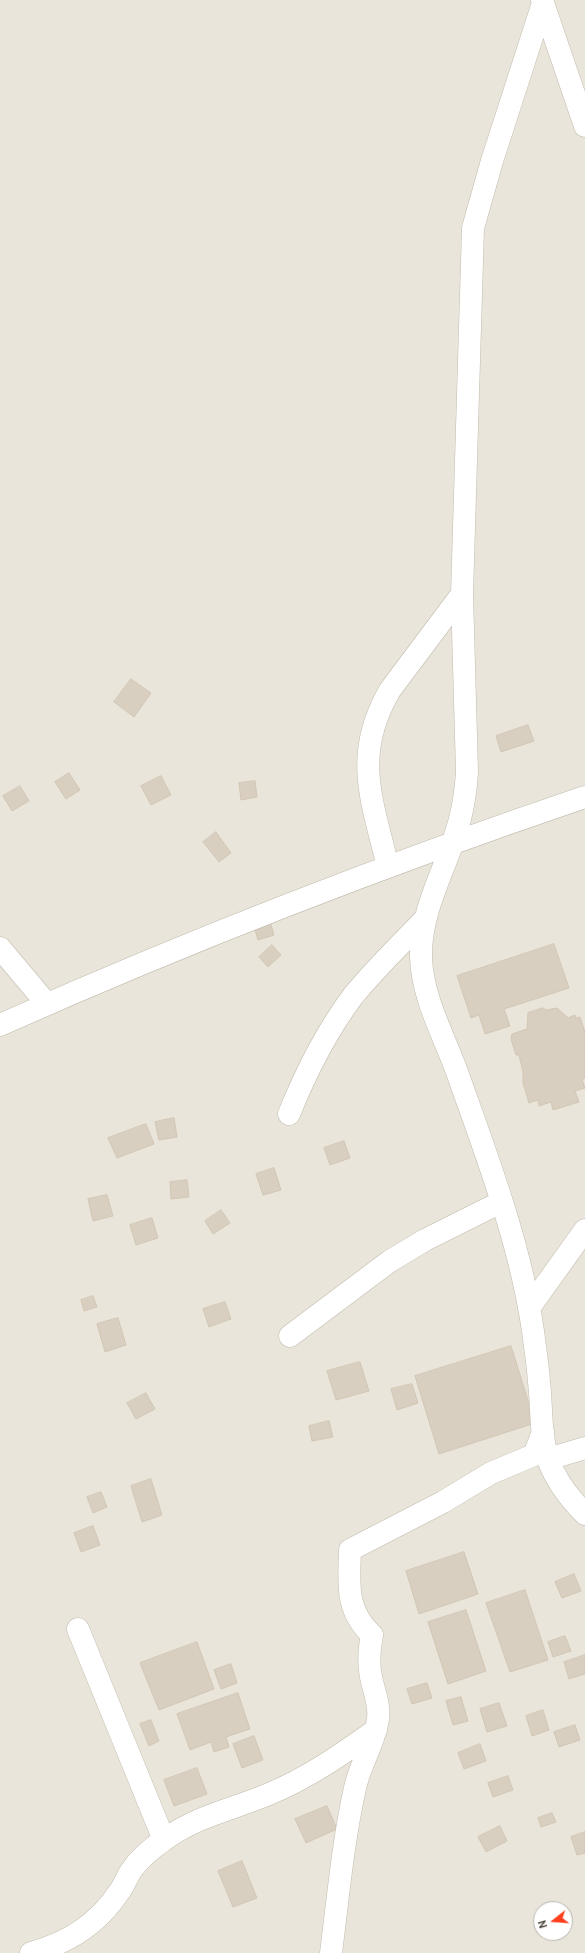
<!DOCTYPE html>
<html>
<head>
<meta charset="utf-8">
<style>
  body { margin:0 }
  #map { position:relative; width:585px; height:1953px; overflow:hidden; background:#f6f3ec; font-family:Cabin,sans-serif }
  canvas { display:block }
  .north { position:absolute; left:533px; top:1901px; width:40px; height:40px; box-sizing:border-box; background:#fff; border:1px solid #b7b4b0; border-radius:50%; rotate:253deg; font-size:11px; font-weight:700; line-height:16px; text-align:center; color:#4b4439 }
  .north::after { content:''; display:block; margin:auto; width:14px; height:18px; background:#fc3f1d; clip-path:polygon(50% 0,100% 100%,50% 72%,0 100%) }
</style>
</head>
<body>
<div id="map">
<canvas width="585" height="1953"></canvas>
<div class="north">N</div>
</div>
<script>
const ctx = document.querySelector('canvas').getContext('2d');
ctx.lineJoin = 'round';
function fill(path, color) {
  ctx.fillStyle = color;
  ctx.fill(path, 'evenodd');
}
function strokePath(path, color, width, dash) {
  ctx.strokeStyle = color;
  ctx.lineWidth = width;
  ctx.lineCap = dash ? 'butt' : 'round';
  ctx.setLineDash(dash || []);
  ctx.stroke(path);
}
const residential = new Path2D(`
  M0,0H585V1953H0ZM541,1909H565V1933H541Z`);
const building = new Path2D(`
  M131,679L151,693L134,717L114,702Z
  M528,725L534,741L501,752L496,736Z
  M69,773L80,790L66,799L55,782Z
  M161,776L171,795L151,805L141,786Z
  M255,781L257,797L241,800L239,783Z
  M20,786L29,801L12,811L3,796Z
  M216,832L231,853L219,862L203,842Z
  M269,918L274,935L258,940L253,923Z
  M554,944L569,988L504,1009L510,1026L485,1034L479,1015L471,1018L457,976Z
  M272,945L281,955L268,967L259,957Z
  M543,1008L546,1010L557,1008L568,1018L575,1015L576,1018L580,1017L585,1032V1078L582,1079L585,1088L575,1091L579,1102L553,1110L551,1102L539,1106L538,1100L529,1103L523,1083V1072L519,1055H516L511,1039L512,1034L527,1029L528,1013Z
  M174,1118L177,1137L159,1140L155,1122Z
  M146,1124L154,1144L117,1158L108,1138Z
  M344,1141L350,1158L330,1165L324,1148Z
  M274,1168L281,1190L263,1195L256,1174Z
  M187,1180L189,1197L171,1199L170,1182Z
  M107,1195L113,1216L93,1221L88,1199Z
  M221,1210L230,1223L213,1234L205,1221Z
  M152,1218L158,1238L136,1245L130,1225Z
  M93,1296L97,1307L84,1311L81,1300Z
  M225,1302L231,1319L209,1327L203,1309Z
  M118,1318L126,1345L105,1352L97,1324Z
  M511,1346L535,1423L439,1454L415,1376Z
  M360,1362L369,1391L336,1400L327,1371Z
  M412,1384L418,1403L397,1410L391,1389Z
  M146,1393L155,1409L136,1419L127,1403Z
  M329,1421L333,1437L312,1441L309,1426Z
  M151,1479L162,1515L142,1522L131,1486Z
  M101,1492L107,1507L93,1513L87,1497Z
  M93,1526L100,1545L81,1552L74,1533Z
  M464,1552L478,1594L419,1614L406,1571Z
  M574,1574L581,1591L562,1598L555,1582Z
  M525,1590L548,1660L510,1672L486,1603Z
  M466,1610L486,1671L448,1684L428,1622Z
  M565,1636L571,1651L553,1657L548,1642Z
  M197,1642L214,1689L159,1710L140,1663Z
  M585,1655V1674L569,1679L564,1662Z
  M231,1664L237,1683L221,1689L214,1670Z
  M427,1683L432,1698L412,1704L407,1689Z
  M238,1693L250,1729L226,1737L229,1747L214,1752L211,1742L190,1750L177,1714Z
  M461,1697L468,1721L453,1725L446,1701Z
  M499,1703L507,1726L487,1732L480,1709Z
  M543,1710L549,1730L532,1736L526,1716Z
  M151,1720L159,1741L149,1746L140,1724Z
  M575,1725L580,1740L559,1747L554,1732Z
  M254,1736L263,1760L242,1768L233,1744Z
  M480,1744L486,1761L464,1769L458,1753Z
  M197,1768L207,1794L174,1806L164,1780Z
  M508,1776L513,1790L493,1797L488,1783Z
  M327,1806L337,1829L306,1843L295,1819Z
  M552,1813L556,1822L541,1827L538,1818Z
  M500,1826L507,1841L486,1852L478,1837Z
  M585,1832V1853L577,1855L571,1837Z
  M242,1861L257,1898L233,1907L218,1871Z`);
const minor = new Path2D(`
  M542,0L585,126
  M543,3L492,161L473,228L462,594L467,772C466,788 464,803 460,819C448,866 420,908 421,957C422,997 444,1036 457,1072C487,1157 520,1242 533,1331C535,1348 538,1365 539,1382C542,1407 540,1435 548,1459C555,1479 570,1499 585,1514
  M388,867C372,800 352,755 390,690L462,594
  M0,948L47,1004
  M0,1025C191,940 387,864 585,797
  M289,1114C306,1072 326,1032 353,996C375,969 400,945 424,920
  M529,1308L585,1230
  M290,1336L390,1261L425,1240L501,1202
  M548,1459L585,1448
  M78,1629L164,1840
  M31,1953C68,1943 98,1924 119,1892C124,1886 126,1878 131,1871C139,1859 152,1848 164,1840C196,1816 234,1809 269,1794C308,1778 342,1754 376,1730
  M331,1953C338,1898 343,1842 355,1788C360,1764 375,1742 378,1719C380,1704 374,1692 371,1677C368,1663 369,1650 372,1635C345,1610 349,1583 350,1550L443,1502L491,1473L534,1455L543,1432`);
fill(residential, '#eae5da');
fill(building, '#d8cfc1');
strokePath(building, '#d3c7b4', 1);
strokePath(minor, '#c2bbae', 23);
strokePath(minor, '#fff', 22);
</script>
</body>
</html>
